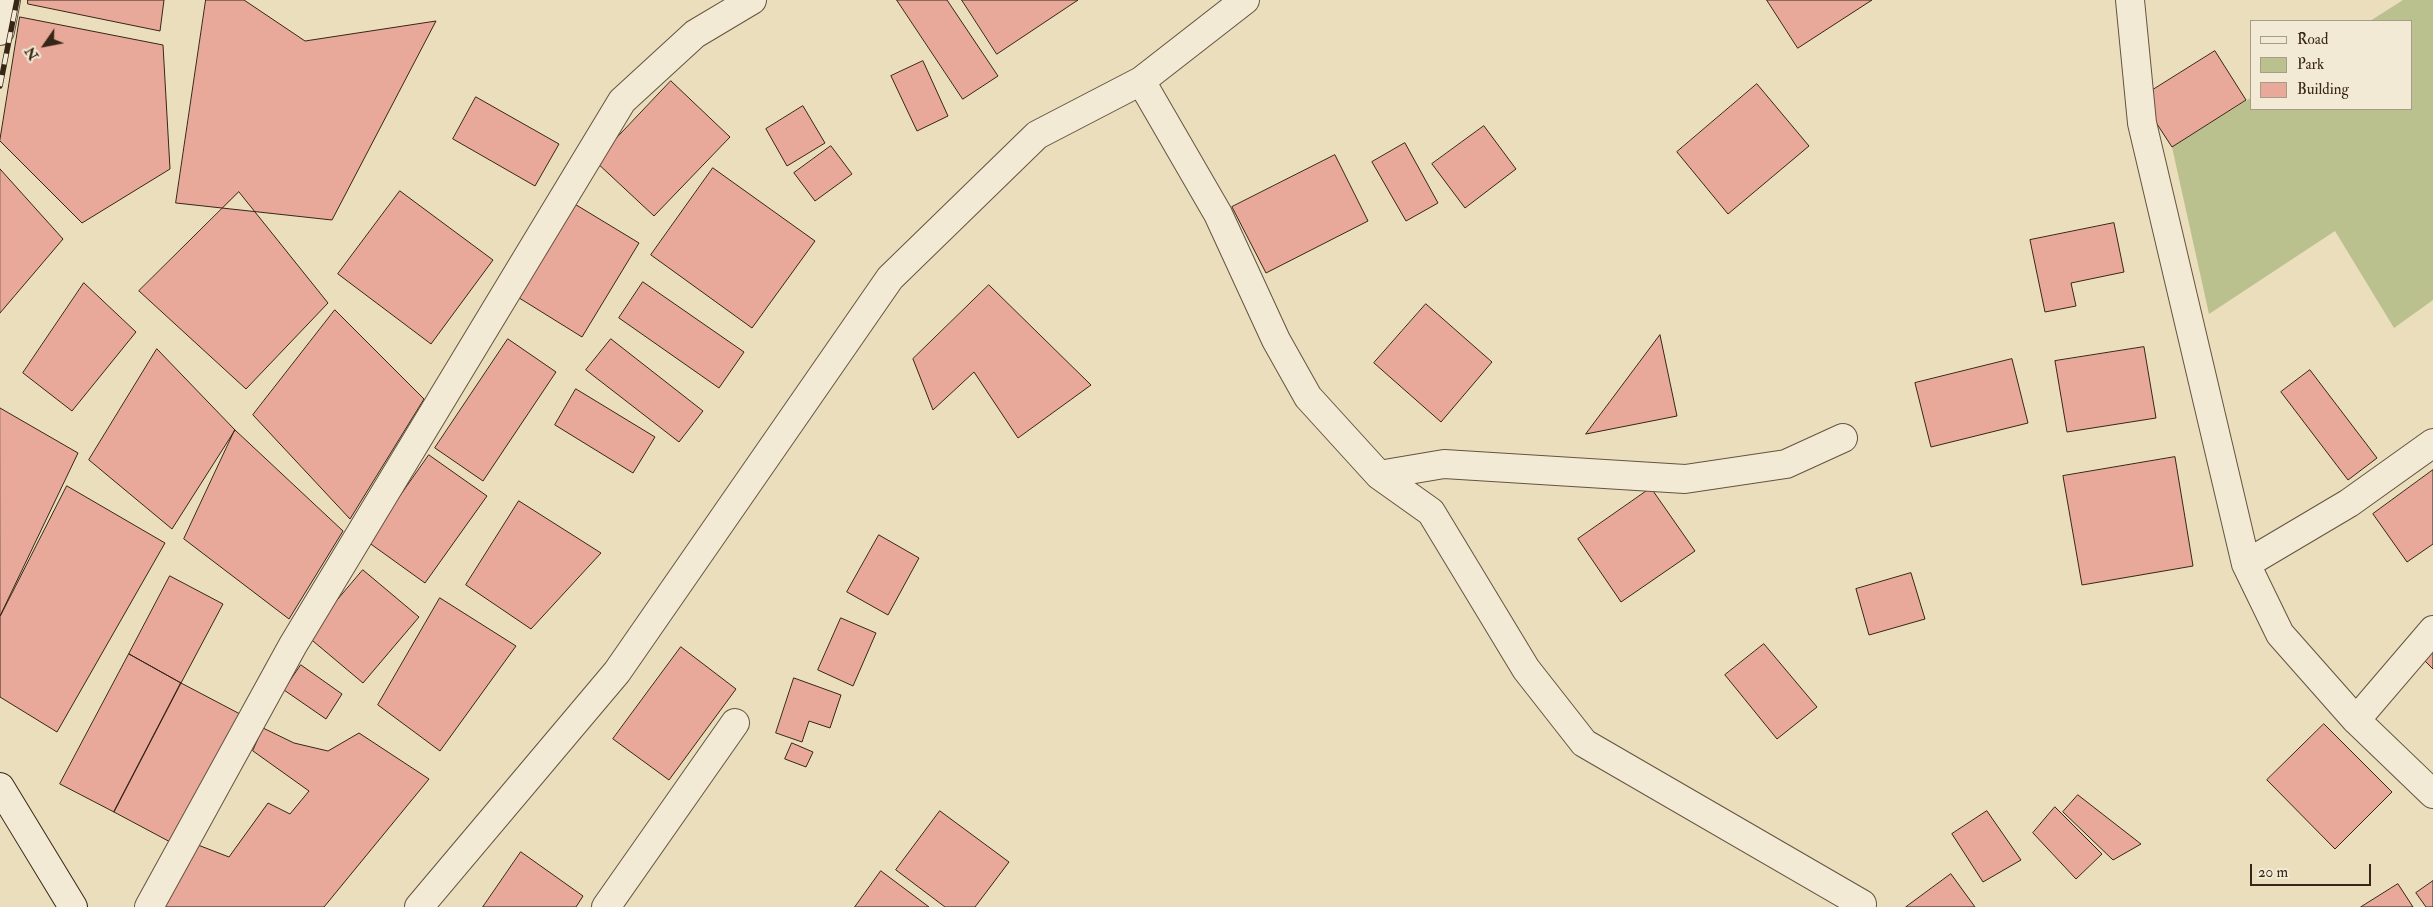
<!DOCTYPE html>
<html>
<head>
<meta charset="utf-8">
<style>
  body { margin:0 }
  #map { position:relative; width:2433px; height:907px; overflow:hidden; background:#ebdebd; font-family:"IM FELL Double Pica",serif }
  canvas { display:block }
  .legend { position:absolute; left:2250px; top:20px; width:162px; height:90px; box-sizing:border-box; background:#f2ead4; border:1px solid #a79c88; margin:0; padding:6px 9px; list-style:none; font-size:15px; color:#372616 }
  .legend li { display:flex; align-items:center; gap:10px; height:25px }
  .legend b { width:25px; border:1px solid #a79c88 }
  .north { position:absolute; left:20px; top:20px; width:50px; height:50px; -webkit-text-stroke:4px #f2ead4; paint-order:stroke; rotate:237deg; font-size:14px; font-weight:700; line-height:20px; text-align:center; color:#372616 }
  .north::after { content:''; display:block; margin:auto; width:18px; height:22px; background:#372616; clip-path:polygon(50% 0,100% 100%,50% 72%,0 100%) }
  .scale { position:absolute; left:2250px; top:864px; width:121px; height:22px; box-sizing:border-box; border:2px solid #372616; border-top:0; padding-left:6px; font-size:15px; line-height:18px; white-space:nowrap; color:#372616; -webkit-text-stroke:4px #f2ead4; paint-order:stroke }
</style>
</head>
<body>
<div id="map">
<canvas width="2433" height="907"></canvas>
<ul class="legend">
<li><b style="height:6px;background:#f2ead4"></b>Road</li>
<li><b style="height:14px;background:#bbc08f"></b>Park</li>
<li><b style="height:14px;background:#e8a99b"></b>Building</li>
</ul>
<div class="north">N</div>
<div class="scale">20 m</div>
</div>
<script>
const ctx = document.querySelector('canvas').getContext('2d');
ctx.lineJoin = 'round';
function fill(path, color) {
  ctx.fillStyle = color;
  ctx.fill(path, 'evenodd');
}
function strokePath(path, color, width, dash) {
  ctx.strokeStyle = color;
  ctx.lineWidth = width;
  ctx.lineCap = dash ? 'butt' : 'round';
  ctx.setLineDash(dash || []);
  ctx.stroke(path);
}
const green = new Path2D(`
  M2403,0H2433V300L2394,328L2335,231L2209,314L2172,147L2252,97V109H2412V21H2370Z`);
const building = new Path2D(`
  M28,0H164L160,31L28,4Z
  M206,0H244L305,41L436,21L332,220L176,203Z
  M897,0H947L998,76L963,99Z
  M962,0H1078L997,54Z
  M1767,0H1872L1798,48Z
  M20,17L163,45L170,169L82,223L0,141Z
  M2215,51L2246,100L2172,147L2140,98Z
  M923,61L948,116L917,131L891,76Z
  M671,81L730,137L654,216L595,161Z
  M1757,84L1809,146L1728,214L1677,152Z
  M476,97L559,144L535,186L453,139Z
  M803,106L825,143L787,166L766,129Z
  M1484,126L1516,169L1465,208L1432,164Z
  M1405,143L1438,203L1406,221L1372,162Z
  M831,146L852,174L815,201L794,173Z
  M1335,155L1368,221L1266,273L1232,207Z
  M713,168L815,241L752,328L651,255Z
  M0,169L63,239L0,313Z
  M400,191L493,260L431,344L338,274Z
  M239,192L328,303L246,389L139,291Z
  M573,203L639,243L582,337L516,296Z
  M2114,223L2124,272L2071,283L2076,306L2045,312L2030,240Z
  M643,282L744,352L719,388L619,318Z
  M84,283L136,332L72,411L23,373Z
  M989,285L1091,385L1018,438L974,372L933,410L913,359Z
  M1426,304L1492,362L1441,422L1374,363Z
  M335,310L424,399L350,519L253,415Z
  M1660,335L1677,416L1586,434Z
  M508,339L556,372L483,481L435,448Z
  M611,339L703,411L679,442L586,370Z
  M2144,347L2156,418L2067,432L2055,361Z
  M157,349L235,430L172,529L89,460Z
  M2012,359L2028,423L1931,447L1915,383Z
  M2310,370L2377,458L2348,480L2281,392Z
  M576,389L655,437L633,473L555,425Z
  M0,408L78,453L0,616Z
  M235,430L343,531L289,619L184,539Z
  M429,455L487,496L425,583L368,542Z
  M2175,457L2193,566L2082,585L2063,476Z
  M2433,470V544L2407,562L2373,514Z
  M67,486L165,543L57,732L0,697V617Z
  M1651,488L1695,551L1621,602L1578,539Z
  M519,501L601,553L531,629L466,585Z
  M879,535L919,558L888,615L847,592Z
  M363,570L419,617L363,683L307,636Z
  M1911,573L1925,619L1869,635L1856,589Z
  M170,576L223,604L181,683L129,654Z
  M440,598L516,646L440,751L378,705Z
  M841,618L876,633L853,686L818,670Z
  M1764,644L1817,707L1777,739L1725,675Z
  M681,647L736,689L669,780L613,739Z
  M2433,647V669L2422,658Z
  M129,654L181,683L114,812L60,784Z
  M301,665L342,694L326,719L284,690Z
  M794,678L841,695L830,728L809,721L802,742L776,733Z
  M181,683L240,714L174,844L114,812Z
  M2324,724L2392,792L2335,849L2267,780Z
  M263,728L294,743L328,751L359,733L429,779L324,907H162L198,845L229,857L268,803L290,814L309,791L253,751Z
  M792,743L813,752L806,767L785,759Z
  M2078,795L2141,844L2113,860L2063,812Z
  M2055,807L2102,854L2076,879L2033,833Z
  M940,811L1009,862L975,907H945L896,870Z
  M1987,811L2021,860L1983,882L1952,834Z
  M521,852L583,896L576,907H483Z
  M881,871L929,907H855Z
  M1951,874L1975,907H1906Z
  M2433,881V907H2426L2416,893Z
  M2398,884L2413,907H2361Z`);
const minor = new Path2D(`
  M2130,0L2142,123L2246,564L2280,634L2356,720L2433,794
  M0,31L6,0
  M1141,81L1218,214L1276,340L1308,397L1379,475L1431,512L1526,669L1584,743L1862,904
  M1379,475L1444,464L1685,479L1786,464L1843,438
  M2246,564L2349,503L2433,443
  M2356,720L2433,630
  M149,907L293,645L622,101L695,34L752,0
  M419,907L617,672L890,278L1037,135L1141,81L1245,0
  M606,907L735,723`);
const secondary = new Path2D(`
  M0,787L73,907`);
const rail = new Path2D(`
  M0,86L17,0`);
fill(green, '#bbc08f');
fill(building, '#e8a99b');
strokePath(building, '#372616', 1);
strokePath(minor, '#645440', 30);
strokePath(secondary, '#372616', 30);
strokePath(minor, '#f2ead4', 28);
strokePath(secondary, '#f2ead4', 28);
strokePath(rail, '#372616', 5.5);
strokePath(rail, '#f2ead4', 4, [11]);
</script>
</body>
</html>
